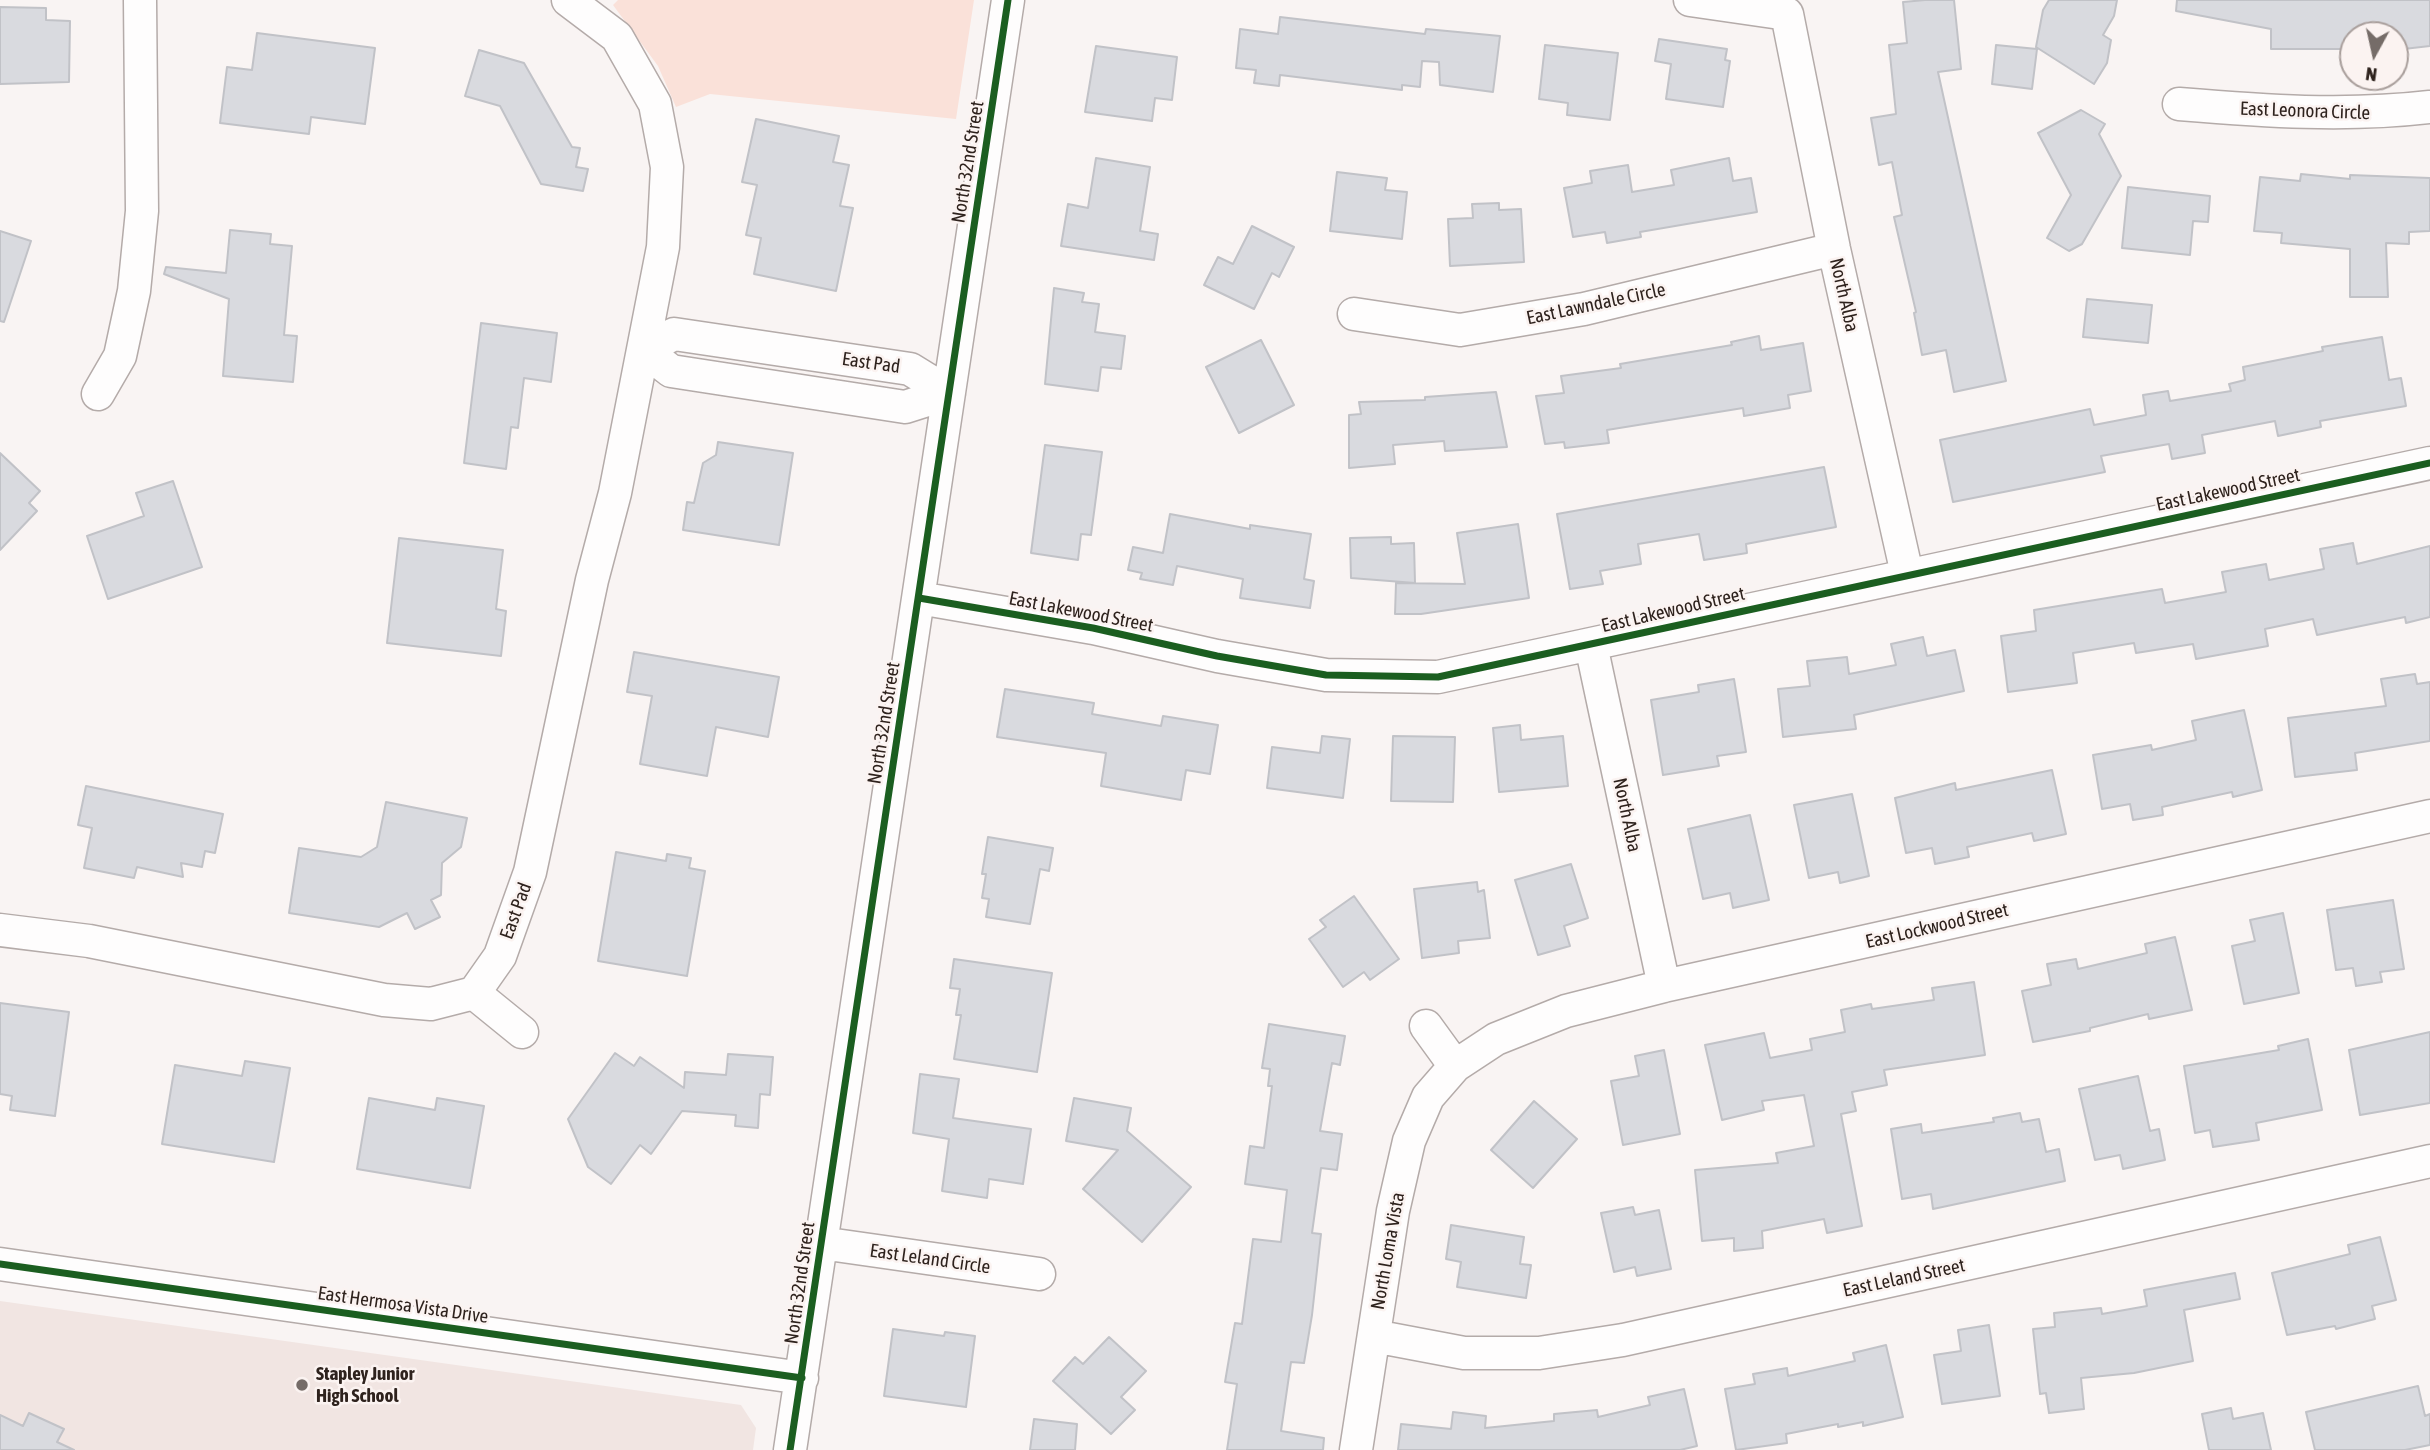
<!DOCTYPE html>
<html>
<head>
<meta charset="utf-8">
<style>
  body { margin:0 }
  #map { position:relative; width:2430px; height:1450px; overflow:hidden; background:#f9f4f3; font-family:"Asap Condensed",sans-serif }
  canvas { display:block }
  .north { position:absolute; left:2339px; top:21px; width:70px; height:70px; box-sizing:border-box; background:#fbf3f1; border:2px solid #a99f9c; border-radius:50%; rotate:188deg; font-size:19px; font-weight:700; line-height:28px; text-align:center; color:#2e221d }
  .north::after { content:''; display:block; margin:auto; width:24px; height:32px; background:#756c68; clip-path:polygon(50% 0,100% 100%,50% 72%,0 100%) }
</style>
</head>
<body>
<div id="map">
<canvas width="2430" height="1450"></canvas>
<div class="north">N</div>
</div>
<script>
const ctx = document.querySelector('canvas').getContext('2d');
ctx.lineJoin = 'round';
function fill(path, color) {
  ctx.fillStyle = color;
  ctx.fill(path, 'evenodd');
}
function strokePath(path, color, width, dash) {
  ctx.strokeStyle = color;
  ctx.lineWidth = width;
  ctx.lineCap = dash ? 'butt' : 'round';
  ctx.setLineDash(dash || []);
  ctx.stroke(path);
}
function label(font, color, halo, rows, align = 'center') {
  ctx.font = font + ' "Asap Condensed",sans-serif';
  ctx.lineWidth = 5;
  ctx.setLineDash([]);
  ctx.textBaseline = 'middle';
  ctx.strokeStyle = halo;
  ctx.fillStyle = color;
  for (const [text, x, y, turn = 0] of rows) {
    ctx.save();
    ctx.translate(x, y);
    ctx.rotate((+turn || 0) * Math.PI / 180);
    ctx.textAlign = isNaN(turn) ? turn : align;
    if (halo) ctx.strokeText(text, 0, 0);
    ctx.fillText(text, 0, 0);
    ctx.restore();
  }
}
const built = new Path2D(`
  M0,1301L741,1405L756,1428L753,1450H0Z`);
const green = new Path2D(`
  M618,0H974L956,119L710,94L676,107L658,66L613,5Z`);
const building = new Path2D(`
  M1925,0H1954L1961,69L1938,72L2006,381L1954,392L1946,350L1922,355L1914,313L1916,312L1894,217L1902,215L1892,162L1879,165L1871,118L1896,114L1889,45L1907,43L1903,2Z
  M2049,0H2117L2114,16L2103,35L2111,40L2107,63L2094,84L2036,47L2043,10Z
  M2177,0H2430V46L2395,50V35H2350V49H2271V29L2176,11Z
  M0,7L46,8V20L70,21L69,82L0,84Z
  M1280,17L1425,34L1426,29L1500,36L1493,92L1440,85L1439,62L1422,61L1420,87L1402,85V90L1280,75L1279,86L1254,83L1256,70L1236,68L1240,29L1278,34Z
  M257,33L375,48L365,124L311,117L309,134L220,123L227,67L252,70Z
  M1659,39L1727,49L1725,60L1730,61L1723,107L1666,99L1671,64L1655,61Z
  M1545,45L1618,53L1610,120L1567,115L1568,103L1539,99Z
  M1996,45L2037,49L2032,89L1992,84Z
  M1096,46L1177,57L1172,100L1155,98L1152,121L1085,112Z
  M479,50L524,63L572,147L580,148L576,167L588,169L583,191L541,184L500,106L465,96Z
  M2081,110L2105,124L2099,134L2121,176L2082,244L2069,251L2047,238L2071,195L2038,133Z
  M756,119L839,136L833,162L849,165L840,206L853,208L836,291L754,274L761,238L746,235L757,185L742,182Z
  M1096,158L1150,167L1140,231L1158,234L1154,260L1061,246L1068,204L1088,208Z
  M1729,158L1733,181L1751,178L1757,212L1640,232L1641,237L1607,243L1605,232L1573,237L1564,188L1592,183L1590,171L1628,165L1632,192L1674,185L1671,170Z
  M1337,172L1387,178L1385,190L1407,192L1402,239L1330,231Z
  M2301,174L2350,179V175L2430,178V231L2409,232V244L2386,243L2388,297H2350V249L2281,243L2282,233L2254,231L2260,177L2300,181Z
  M2128,187L2210,196L2208,222L2193,221L2190,255L2122,248Z
  M1499,203V210L1521,209L1524,262L1450,266L1448,219L1473,218L1472,204Z
  M1252,226L1294,247L1279,277L1272,273L1254,309L1204,285L1218,257L1233,264Z
  M230,230L271,234L270,244L292,246L284,335L297,336L293,382L223,376L229,299L164,274L166,267L226,273Z
  M0,231L31,241L4,322L0,321Z
  M1054,288L1084,293L1082,302L1099,304L1095,332L1125,336L1121,369L1101,367L1098,391L1045,384Z
  M2087,299L2152,305L2148,343L2083,337Z
  M481,323L557,333L551,382L524,378L518,428L511,427L506,469L464,463Z
  M1759,336L1761,350L1803,343L1811,391L1788,395L1790,408L1744,416L1743,408L1607,430L1609,443L1565,448L1564,442L1545,444L1536,396L1564,393L1561,376L1621,368L1620,364L1732,345L1731,342Z
  M2382,337L2389,380L2401,378L2406,406L2320,421L2321,427L2278,436L2275,421L2202,435L2205,453L2172,459L2169,444L2101,456L2105,472L1953,502L1940,440L2090,409L2094,425L2146,415L2143,395L2168,391L2170,401L2231,391L2229,384L2245,380L2243,367L2323,351L2322,347Z
  M1261,340L1294,405L1239,433L1206,367Z
  M1496,392L1507,447L1445,451L1444,441L1393,445L1395,464L1349,468V415L1361,414L1359,402L1425,400V397Z
  M718,442L793,453L779,545L683,530L687,502L694,503L703,463L716,455Z
  M1045,445L1102,452L1091,535L1081,534L1078,560L1031,553Z
  M0,453L40,491L29,503L37,511L0,550Z
  M1824,467L1836,527L1746,544L1747,553L1704,560L1699,534L1638,544L1641,564L1600,571L1603,584L1570,589L1557,514Z
  M173,481L202,567L108,599L87,536L144,516L136,493Z
  M1170,514L1250,529V525L1311,534L1304,579L1314,581L1310,608L1240,598L1243,579L1177,566L1173,585L1140,579L1142,573L1128,570L1133,547L1163,553Z
  M1518,524L1529,598L1421,614H1395L1396,583L1465,584L1457,533Z
  M1391,537V544L1414,543L1415,583L1351,578L1350,538Z
  M399,538L503,550L496,609L506,611L501,656L387,643Z
  M2353,543L2357,564L2430,546V617L2406,623L2405,617L2317,635L2313,619L2265,629L2268,646L2196,659L2193,644L2136,653L2134,643L2073,653L2077,683L2008,692L2001,636L2036,631L2034,610L2162,589L2165,603L2226,592L2222,572L2266,564L2269,580L2324,569L2320,549Z
  M1923,637L1927,656L1955,650L1964,691L1854,715L1856,729L1783,737L1778,689L1810,686L1807,661L1847,657L1849,674L1896,665L1891,644Z
  M634,652L779,677L768,737L716,727L707,776L640,764L652,696L627,692Z
  M2415,674L2417,684L2430,682V741L2355,753L2357,770L2295,777L2288,718L2386,706L2381,679Z
  M1734,679L1746,752L1717,756L1719,766L1663,775L1651,700L1699,692L1698,685Z
  M1005,689L1094,703L1092,714L1161,726L1163,716L1218,725L1210,774L1186,770L1181,800L1101,786L1106,753L997,737Z
  M2244,710L2262,790L2233,797L2232,792L2162,807L2163,815L2133,820L2130,804L2102,809L2093,755L2151,745L2152,750L2196,740L2192,721Z
  M1520,725L1521,740L1563,736L1568,786L1499,792L1493,728Z
  M1322,736L1350,739L1343,798L1267,788L1272,747L1320,753Z
  M1393,736L1455,737L1453,802L1391,801Z
  M2052,770L2066,834L2034,841L2032,833L1967,847L1969,857L1935,864L1932,848L1906,853L1895,798L1955,783L1956,790Z
  M86,786L223,814L215,853L205,851L202,867L181,863L183,877L137,867L134,878L84,868L92,828L78,825Z
  M1852,794L1869,876L1840,883L1838,872L1809,878L1794,805Z
  M386,802L467,818L461,847L442,863L441,895L431,900L440,917L415,929L407,913L379,927L289,913L299,848L361,857L377,847Z
  M1750,815L1769,900L1733,908L1730,893L1703,899L1688,829Z
  M988,837L1053,848L1049,871L1040,869L1030,924L986,917L989,899L982,898L986,874H982Z
  M616,852L666,861L667,854L691,858L689,868L705,871L687,976L598,961Z
  M1571,864L1588,918L1564,926L1570,946L1538,955L1515,880Z
  M1477,882L1478,892L1484,890L1490,938L1458,941L1459,953L1422,958L1414,889Z
  M1354,896L1399,959L1370,980L1364,972L1343,987L1309,939L1326,927L1320,920Z
  M2393,900L2404,969L2380,972L2382,982L2356,986L2353,968L2336,970L2327,910Z
  M2283,913L2299,993L2244,1004L2232,946L2255,941L2250,920Z
  M2175,937L2192,1010L2149,1019L2148,1014L2090,1028V1031L2033,1042L2022,991L2051,985L2047,964L2076,959L2078,969L2147,953L2145,944Z
  M954,959L1052,973L1037,1072L954,1059L961,1015H956L960,989L950,988Z
  M1974,982L1985,1055L1884,1070L1887,1085L1852,1092L1856,1111L1841,1114L1862,1226L1827,1233L1824,1219L1762,1231L1763,1248L1734,1251V1238L1702,1241L1695,1170L1778,1163L1776,1153L1814,1146L1804,1095L1762,1101L1764,1110L1722,1120L1705,1045L1764,1033L1770,1058L1812,1050L1810,1039L1845,1032L1841,1010L1871,1004L1872,1009L1934,1000L1932,988Z
  M0,1003L69,1012L55,1116L10,1110L12,1096L0,1094Z
  M1269,1024L1345,1036L1340,1065L1332,1063L1320,1131L1342,1134L1337,1170L1321,1168L1312,1233L1321,1234L1312,1315L1304,1363L1291,1362L1281,1431L1324,1438L1323,1450H1227L1237,1384L1225,1382L1235,1323L1242,1324L1253,1239L1281,1242L1287,1190L1245,1184L1250,1146L1264,1148L1272,1086H1268L1270,1069L1262,1068Z
  M2430,1032V1103L2360,1115L2349,1050Z
  M2308,1039L2322,1110L2256,1123L2259,1140L2213,1147L2210,1130L2195,1133L2184,1066L2279,1050L2278,1046Z
  M1664,1050L1680,1134L1623,1145L1611,1081L1639,1076L1635,1056Z
  M615,1053L634,1066L640,1057L684,1088L685,1072L726,1075L728,1054L773,1057L770,1095L760,1094L758,1128L735,1126L736,1115L682,1111L651,1154L640,1145L611,1184L588,1167L568,1119Z
  M245,1061L290,1068L274,1162L162,1144L175,1065L242,1076Z
  M920,1074L959,1079L953,1118L1031,1129L1023,1184L989,1179L987,1198L942,1191L949,1139L913,1133Z
  M2138,1076L2150,1131L2159,1129L2165,1160L2123,1169L2120,1155L2095,1160L2079,1089Z
  M369,1098L435,1110L437,1098L484,1106L470,1188L357,1169Z
  M1074,1098L1131,1108L1127,1131L1191,1187L1142,1242L1083,1189L1118,1150L1066,1141Z
  M1534,1101L1577,1139L1533,1188L1491,1150Z
  M2020,1113L2022,1122L2039,1119L2046,1152L2059,1149L2065,1181L1933,1209L1931,1194L1902,1199L1891,1129L1921,1124L1922,1133L1994,1122L1993,1118Z
  M1633,1207L1635,1215L1659,1210L1671,1269L1637,1276L1635,1267L1614,1272L1601,1213Z
  M1451,1225L1524,1237L1520,1264L1531,1265L1526,1298L1457,1287L1461,1262L1446,1259Z
  M2380,1237L2396,1300L2372,1306L2375,1319L2336,1329L2335,1326L2287,1335L2272,1273L2350,1254L2348,1245Z
  M2235,1273L2240,1299L2184,1310L2193,1361L2134,1373L2081,1378L2084,1409L2049,1413L2046,1393L2040,1394L2033,1329L2055,1327L2054,1313L2101,1308L2102,1314L2147,1306L2144,1290Z
  M1989,1325L2000,1396L1942,1404L1934,1355L1961,1351L1958,1330Z
  M893,1329L944,1336L945,1332L975,1336L966,1407L884,1396Z
  M1109,1337L1146,1371L1121,1397L1135,1410L1111,1434L1053,1381L1075,1357L1083,1364Z
  M1886,1345L1903,1417L1863,1426V1422L1838,1427V1424L1786,1434L1787,1443L1736,1450L1725,1389L1755,1384L1753,1374L1787,1368L1788,1376L1855,1361L1853,1353Z
  M2418,1386L2425,1416L2430,1414V1445L2405,1450H2315L2306,1412Z
  M1684,1389L1697,1446L1680,1450H1398L1401,1424L1451,1429L1453,1412L1486,1416L1485,1428L1554,1421V1414L1597,1410L1598,1417L1650,1405L1648,1397Z
  M2231,1408L2233,1419L2263,1413L2271,1450H2209L2202,1414Z
  M29,1413L64,1429L57,1442L74,1450H0V1415L23,1426Z
  M1034,1419L1077,1424L1075,1450H1030Z`);
const minor = new Path2D(`
  M1690,0L1787,14L1834,249L1907,574
  M2179,104C2264,111 2345,117 2430,107
  M1354,314L1460,330L1584,309L1834,249
  M674,334L910,369L949,393L905,407L671,371L644,350Z
  M98,394L120,356L134,291L142,211L140,0
  M919,598L1093,628L1217,656L1326,675L1438,677L2430,463
  M1591,645L1664,986
  M0,930L89,941L384,1000L431,1004L474,993L500,956L530,872L592,580L615,493L663,247L667,167L655,104L617,37L568,0
  M474,993L522,1032
  M1426,1026L1455,1066
  M821,1243L1039,1274
  M0,1264L802,1378
  M1374,1336L1464,1353H1539L1623,1340L2430,1161
  M790,1450L1008,0
  M1356,1450L1393,1211L1409,1141L1428,1097L1455,1066L1496,1039L1566,1011L1664,986L2430,816`);
const cycleway = new Path2D(`
  M919,598L1093,628L1217,656L1326,675L1438,677L2430,463
  M0,1264L802,1378
  M790,1450L1008,0`);
const markers = [
  [302,1385,7,"#756c68"]
];
const streetNames = [
  ["East Leonora Circle",2305,111,2],
  ["North 32nd Street",968,162,-81],
  ["North Alba",1844,295,77],
  ["East Lawndale Circle",1596,304,-12],
  ["East Pad",871,363,8],
  ["East Lakewood Street",2228,490,-12],
  ["East Lakewood Street",1673,610,-13],
  ["East Lakewood Street",1081,612,11],
  ["North 32nd Street",884,723,-81],
  ["North Alba",1627,815,78],
  ["East Pad",516,911,-70],
  ["East Lockwood Street",1937,926,-13],
  ["North Loma Vista",1388,1251,-80],
  ["East Leland Circle",930,1259,8],
  ["East Leland Street",1904,1278,-12],
  ["North 32nd Street",800,1283,-82],
  ["East Hermosa Vista Drive",403,1305,8]
];
const poiNames = [
  ["Stapley Junior",316,1374],
  ["High School",316,1396]
];
fill(built, '#f1e5e2');
fill(green, '#fae1d9');
fill(building, '#d9dadf');
strokePath(building, '#c1c2c7', 2);
strokePath(minor, '#b4aba9', 35);
strokePath(minor, '#fefdfd', 32);
strokePath(cycleway, '#1b5e20', 7);
for (const [x, y, r, color] of markers) {
  const dot = new Path2D();
  dot.arc(x, y, r, 0, 2 * Math.PI);
  ctx.fillStyle = color;
  ctx.fill(dot);
  strokePath(dot, '#fbf3f1', 2.5);
}
label('19px', '#2e221d', '#fbf3f1', streetNames);
label('bold 19px', '#2e221d', '#fbf3f1', poiNames, 'left');
</script>
</body>
</html>
